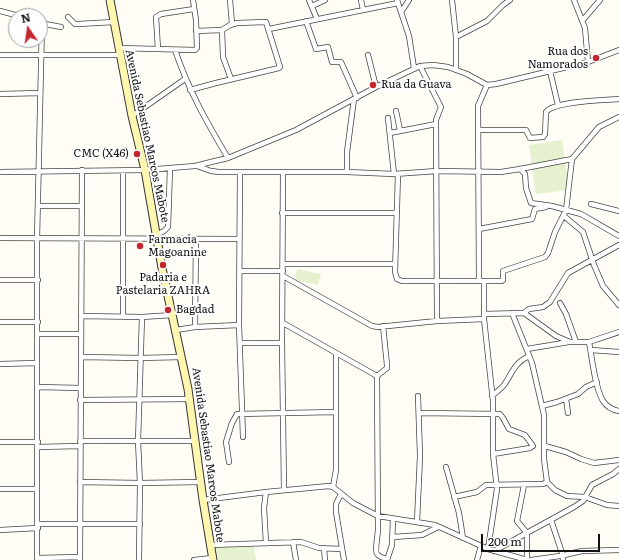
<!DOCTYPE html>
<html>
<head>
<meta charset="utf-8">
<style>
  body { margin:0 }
  #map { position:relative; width:619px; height:560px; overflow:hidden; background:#fffdf5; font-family:Literata,serif }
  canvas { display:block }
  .north { position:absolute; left:8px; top:8px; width:40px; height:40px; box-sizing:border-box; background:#fff; border:1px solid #a0a0a0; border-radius:50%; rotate:347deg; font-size:11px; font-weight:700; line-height:16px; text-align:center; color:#111 }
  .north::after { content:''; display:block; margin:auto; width:14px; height:18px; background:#c4262e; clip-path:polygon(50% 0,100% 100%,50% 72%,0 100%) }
  .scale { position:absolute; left:481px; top:534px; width:119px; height:18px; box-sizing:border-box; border:2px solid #111; border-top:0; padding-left:5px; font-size:12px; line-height:14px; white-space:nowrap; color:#111; -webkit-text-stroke:3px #fff; paint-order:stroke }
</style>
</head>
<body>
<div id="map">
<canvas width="619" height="560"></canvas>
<div class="north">N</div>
<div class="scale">200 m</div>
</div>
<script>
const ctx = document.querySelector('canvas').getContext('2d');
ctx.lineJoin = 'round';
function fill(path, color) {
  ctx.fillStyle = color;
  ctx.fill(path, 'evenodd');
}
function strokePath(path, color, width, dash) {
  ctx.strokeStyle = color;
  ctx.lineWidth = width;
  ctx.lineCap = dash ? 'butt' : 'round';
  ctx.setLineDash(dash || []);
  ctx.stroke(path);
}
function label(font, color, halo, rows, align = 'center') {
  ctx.font = font + ' Literata,serif';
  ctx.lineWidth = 4;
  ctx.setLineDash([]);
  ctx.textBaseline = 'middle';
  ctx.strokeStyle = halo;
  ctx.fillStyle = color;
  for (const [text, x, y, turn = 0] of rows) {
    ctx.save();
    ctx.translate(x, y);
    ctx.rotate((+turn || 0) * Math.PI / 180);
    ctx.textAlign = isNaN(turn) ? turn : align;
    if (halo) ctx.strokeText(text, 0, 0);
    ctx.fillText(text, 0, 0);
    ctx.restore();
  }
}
const pitch = new Path2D(`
  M562,140L569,190L536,194L529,145Z
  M297,269L321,274L318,285L295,280Z
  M254,546L256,560H218L216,547Z`);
const street = new Path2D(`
  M230,0L232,24
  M309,0L317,19
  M361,0L363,10
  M397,0L409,36L414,68
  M452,0L456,37V70
  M574,0L585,28L588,62
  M312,6L325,0
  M0,11L19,16
  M401,12L409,0
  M68,17L75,24H78L114,22
  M306,21L316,49L328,47L332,62H341L357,98
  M582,21L600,0
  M40,23L61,27
  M269,29L398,3
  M222,30L223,57L231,79
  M456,37L487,21L503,5L510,0
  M118,48L195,50L197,48L196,20L193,0
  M158,49L156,17L161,14L194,9
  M175,50C189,91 206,121 228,158
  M0,55H120
  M368,55L376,87
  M420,66L441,107L436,120L437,321
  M550,71L558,105
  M190,90L216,83L279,68L280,67L266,22L237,23L230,25L222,30L196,31
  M0,94L40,93
  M396,111L400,130
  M132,116L185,79
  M388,118L394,174
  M478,130H526L530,138L543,137L545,134L546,112C554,101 605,100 619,99
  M390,133L436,124
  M197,166L211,171L219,172H347L394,174L437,171L501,172L520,169L572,159L599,127L619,117
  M520,169L525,174L526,188L531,203L552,206L581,214L619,236
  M0,172L145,170L195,166L211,162L228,158L296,130L376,87L420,66L433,65L448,67L467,74L487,85L496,84L588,62L619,50
  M240,172L239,325L243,437
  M283,172L282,343L284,490
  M347,172V152L354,99
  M398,174L395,272L397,279L402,281H502L503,280V271L545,257L548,253L555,232L566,210L572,159
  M591,204L619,211
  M38,206H81
  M282,213H396
  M564,216L583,232L594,265L603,286L619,305
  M479,229L532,219L535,209L546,207
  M156,235L164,231L168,227L170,169
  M0,238L239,239
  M283,264H395
  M240,271H283
  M283,276L372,326L378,327L437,321L484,319
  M0,280H38
  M479,281L478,106L487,85
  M484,281V319L493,401V454L497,489L488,549
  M560,303L566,314L576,342
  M524,313L529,309L543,307L550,302L568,273L619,245
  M484,314L524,313L556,336L570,342H589L619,332
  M81,316L142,317L173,315
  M123,316V171
  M0,322H38
  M283,323L377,376
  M383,326L387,365V368L377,376L378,529C378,535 374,553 378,555C380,557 384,558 387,559
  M195,327L196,239
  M176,330L195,327L239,325
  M37,334H81
  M589,342C592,358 595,388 603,401C607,407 613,410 619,411
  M240,343H282
  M527,349L569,342
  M591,350L619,352
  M81,357L140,358L182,357
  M0,364L37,363
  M38,387L80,388
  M492,396C496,392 501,389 504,385C513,372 514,363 529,356
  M566,399L568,413
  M80,400L190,399
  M542,406L557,402L578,394L586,387L597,382
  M419,413L500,414L503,418L509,429L525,435L533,446L530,448L493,454
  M80,441H196
  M0,442H38
  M545,446L566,452L581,459L594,463L619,460
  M37,447L80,446
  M229,462L226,442L232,423L237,414L336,412
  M446,467L459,513L463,538
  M80,482L140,483L201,482
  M547,482L555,490L567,496L585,497L607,505L619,506
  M524,485L517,521L527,533V560
  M333,487L336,470V354
  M0,489H37
  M341,494L336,504V512L344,560
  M454,497L477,492L486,485L543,484L547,482L544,459V415L532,363L512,313
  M203,500L266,492L329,486L333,487L353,503L378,516L435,525L488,549L527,560
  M551,520L563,556V560
  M417,522L420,456L418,396
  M38,524H140
  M0,530L38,528
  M393,537L422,535L438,527
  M293,542L296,560
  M266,543L264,508L266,492
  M210,545L301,542L319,548L341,549
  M324,548L325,560
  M494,551L574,507L583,501L592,485L613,474L619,469
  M37,558L80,557
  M37,560V239L42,24
  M80,560L82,170
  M139,560L140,483L138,441L142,317
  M194,560L212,558
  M387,560L392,545L393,519
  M477,560L481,546
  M531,560L560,556L582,551L619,550`);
const secondary = new Path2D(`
  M110,0L132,116L145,170L162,268L188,389L203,500L213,560`);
const markers = [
  [596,58,4,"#c4262e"],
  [373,85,4,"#c4262e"],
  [137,154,4,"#c4262e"],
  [140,246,4,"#c4262e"],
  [163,265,4,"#c4262e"],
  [168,310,4,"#c4262e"]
];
const poiNames = [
  ["Rua dos",588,52,"right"],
  ["Namorados",588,65,"right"],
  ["Rua da Guava",381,85],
  ["CMC (X46)",129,154,"right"],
  ["Farmacia",148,240],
  ["Magoanine",148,253],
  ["Padaria e",163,278,"center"],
  ["Pastelaria ZAHRA",163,291,"center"],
  ["Bagdad",176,310]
];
const streetNames = [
  ["Avenida Sebastiao Marcos Mabote",147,136,78],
  ["Avenida Sebastiao Marcos Mabote",208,455,82]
];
fill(pitch, '#e6f2cf');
strokePath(street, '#444', 6);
strokePath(secondary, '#333', 9);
strokePath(street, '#fff', 4.5);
strokePath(secondary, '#fff6b0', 7);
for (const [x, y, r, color] of markers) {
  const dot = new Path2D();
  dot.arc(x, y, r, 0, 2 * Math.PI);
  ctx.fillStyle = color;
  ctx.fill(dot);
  strokePath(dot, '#fff', 1.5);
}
label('11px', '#111', '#fff', poiNames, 'left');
label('11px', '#111', '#fff', streetNames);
</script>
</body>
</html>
